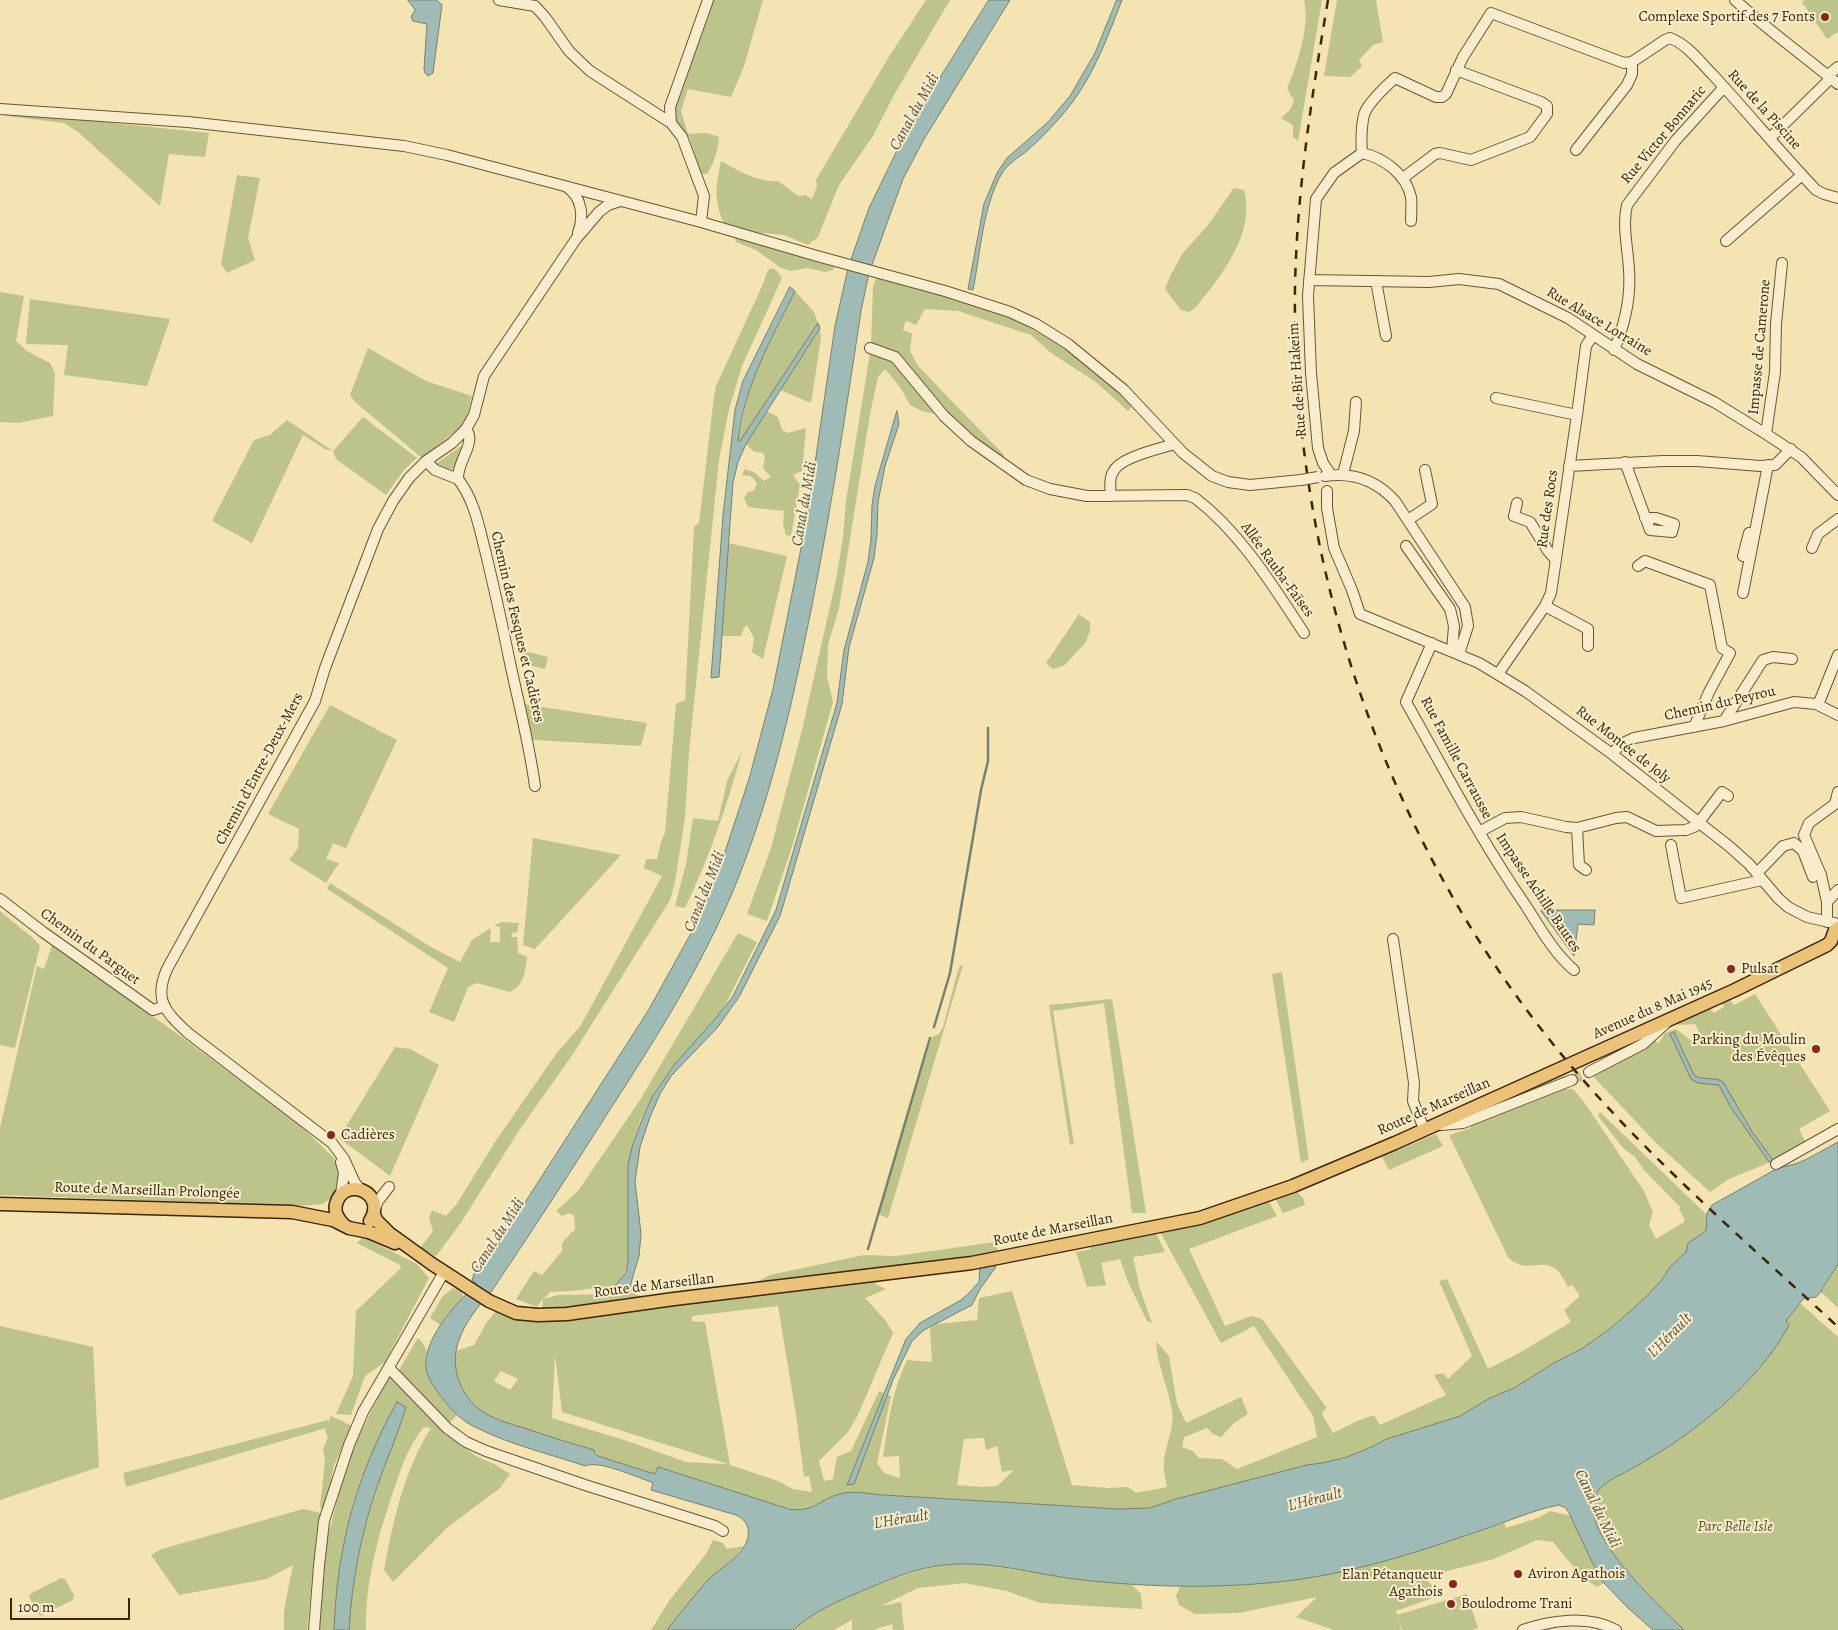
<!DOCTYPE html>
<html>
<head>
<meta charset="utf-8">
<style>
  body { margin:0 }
  #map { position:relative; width:1838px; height:1630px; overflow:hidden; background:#f3e4b1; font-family:Alegreya,serif }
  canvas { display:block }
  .scale { position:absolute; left:10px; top:1598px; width:120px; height:22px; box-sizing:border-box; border:2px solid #3b2606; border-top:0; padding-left:6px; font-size:15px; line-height:18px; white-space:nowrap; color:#3b2606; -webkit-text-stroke:4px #f7edcc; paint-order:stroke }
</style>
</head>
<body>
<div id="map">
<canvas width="1838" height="1630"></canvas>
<div class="scale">100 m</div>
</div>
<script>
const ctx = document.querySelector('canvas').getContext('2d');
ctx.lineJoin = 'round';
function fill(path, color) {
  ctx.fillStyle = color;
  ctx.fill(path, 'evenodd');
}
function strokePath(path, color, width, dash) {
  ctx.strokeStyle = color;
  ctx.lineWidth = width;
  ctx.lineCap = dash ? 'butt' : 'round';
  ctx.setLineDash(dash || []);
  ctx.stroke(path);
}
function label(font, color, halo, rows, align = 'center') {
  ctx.font = font + ' Alegreya,serif';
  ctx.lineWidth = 4;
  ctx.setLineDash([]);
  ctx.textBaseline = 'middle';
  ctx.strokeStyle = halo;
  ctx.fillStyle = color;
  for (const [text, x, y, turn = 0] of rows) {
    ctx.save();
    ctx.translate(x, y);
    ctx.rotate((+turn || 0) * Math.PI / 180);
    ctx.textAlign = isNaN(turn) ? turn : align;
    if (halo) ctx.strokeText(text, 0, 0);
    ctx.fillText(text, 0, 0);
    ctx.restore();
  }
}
const green = new Path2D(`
  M710,0H763L744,66L731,97L688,89L681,111L688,134L707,133L719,137C718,151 714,162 707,174H701L689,136L688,139L676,122L673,112Z
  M926,0H950L894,95L873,136L839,185L818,237L808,245L784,235L751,232L724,224C713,196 716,189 721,161C739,171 758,183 778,181L798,196L805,195L812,199L817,186L816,180L890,55Z
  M1304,0H1322L1298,141L1293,137V125L1281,118L1290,110L1294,101L1287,88C1298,63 1310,26 1304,0Z
  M1337,0H1376L1383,42L1373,45L1359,60L1362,66L1350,77L1324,76Z
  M1805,0H1838V32L1827,39L1802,2Z
  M5,112L209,133L205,157L169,154L160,206L78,132L64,123L7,116Z
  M237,175L260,178L248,238L255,260L227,273L221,264Z
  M1234,188L1244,190C1256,233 1221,276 1196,307L1189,312L1181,310L1165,289L1171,274L1183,253L1208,225Z
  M735,237L834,267L833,270L825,272L807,268L791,271L781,268L756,250L736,242Z
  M770,268L776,270L782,278L742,366L729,409L719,460L689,752L685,817L675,882L670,900L573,1054L520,1129L460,1224L436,1256L420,1248L433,1231L429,1218L432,1210L446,1216L456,1205L495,1142L556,1054L581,1025L662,876L644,868L646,859H657L661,842L665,833L676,704L685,700L694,527L699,523L714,397L716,386L763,284L767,272Z
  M876,278C920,289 966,299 1008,317C1055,338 1096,370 1133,405L1128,411L1096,382L1051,353L1031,335L958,311L925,309L916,325L906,321L903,330L912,334L910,351L918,366L1004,455L1002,462L944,416L922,411L910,405L900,387L885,369L878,377L870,414L839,608L828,645L827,676L833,702L792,847L767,921L747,914L771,848L802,730L836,580L843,537L846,501L871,347L873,287Z
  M795,291L814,312L818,323L740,441H738L745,406L754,375Z
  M0,292L24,296L16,341L27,351L50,363L55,373L53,416L18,423L0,422Z
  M30,299L170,319L147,386L64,375L68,345L26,344Z
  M820,328L821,338L811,403L780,390Z
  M368,348L426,381L472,396L467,416L461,427L422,458L355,402L350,395Z
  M766,411L778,417L782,430L788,433L806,428L802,471L793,475L800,485L791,536L786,535L783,524L784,511L748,507L744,498L748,492L754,491L757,483L751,476L742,475L745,469L754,472L764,481L771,477L763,468L765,458L763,453L753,451L746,444Z
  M363,417L417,458L404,470L386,495L336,459L333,451L325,449L303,435L252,543L212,521L254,440L270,435L287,420L333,451Z
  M467,442C462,452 458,467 448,472L433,466Z
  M728,543L787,556L763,659L752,652L754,638L747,625L744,628L741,636H722Z
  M1079,614L1090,622V631L1085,643L1065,665L1053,669L1046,663Z
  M524,651L548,657L545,669L521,663Z
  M523,704L647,723L641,746L533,740Z
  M330,705L397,740L346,848L333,843L326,859L339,863L326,883L289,860L298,848L299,829L268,814Z
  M742,751C727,806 710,856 685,908L675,906L686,864L693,818L718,821L727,781Z
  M533,838L621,855L535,949L523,945Z
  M330,883L431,947L460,962L472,940L491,928L490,942H500V927L494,926L501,922L519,923L517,933L513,932L511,937H517L518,953L527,957C525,972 524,985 510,992L477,983L468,987L454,1022L429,1012L448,968L327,889Z
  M0,911L34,939L40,946L15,1048L0,1045Z
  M738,933L757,942L722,1011L667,1074L652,1097L640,1121L632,1147L628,1172L629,1255C627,1268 625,1278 615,1286C593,1288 572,1292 550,1292L544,1299L558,1295L615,1294L631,1290L636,1295L674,1299L739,1292L770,1275L864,1255L896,1256L996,1242L998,1255L884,1278L875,1284L886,1289L865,1298L886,1321L893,1333L858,1415L848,1432L819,1461L824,1481L833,1479L837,1457L851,1451L879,1391L891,1396L877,1463L884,1473L900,1478L899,1456L883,1457C888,1424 892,1391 907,1360L932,1362L930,1328L937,1324L977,1320L979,1298L1012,1291L1072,1485L1107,1488L1128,1487L1136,1493L1167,1487C1165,1478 1163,1469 1164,1460C1166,1444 1175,1426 1172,1410C1168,1386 1157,1365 1156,1341L1169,1356L1177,1404L1186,1423L1241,1397L1248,1414L1234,1423L1221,1437L1213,1434L1207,1428L1184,1437L1182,1447L1193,1451L1199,1458L1222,1459L1237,1469L1317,1437L1313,1416L1254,1326L1221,1343L1159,1230L1214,1219L1269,1202L1277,1216L1189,1249L1225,1326L1251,1316L1262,1319L1326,1407L1322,1414L1333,1433L1357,1421L1374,1415L1380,1425L1446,1395L1434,1375L1443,1373L1448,1379L1472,1356L1439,1281L1447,1279L1488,1369L1521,1352L1571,1322L1564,1310L1580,1296L1572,1285L1568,1287C1564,1280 1559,1268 1550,1266C1534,1261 1524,1273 1508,1257L1449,1135L1471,1128L1464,1115L1544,1080L1567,1075L1569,1077L1564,1089H1573L1584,1102L1644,1191L1653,1212L1649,1225L1656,1239L1684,1222V1218L1679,1209L1680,1207L1644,1170L1634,1156L1623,1148L1598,1116L1600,1112L1707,1215L1706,1231L1688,1243L1686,1252L1671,1266L1660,1282L1645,1298L1611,1328L1583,1348L1554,1363L1514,1388L1490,1398L1460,1416L1387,1439L1367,1449L1347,1457L1322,1463L1307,1465L1176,1499L1150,1508L1118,1509L883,1495L854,1492L807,1509L795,1510L740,1494L658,1467L656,1474L598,1456L594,1450C571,1442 547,1436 524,1428C510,1424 494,1420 481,1411C463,1398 452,1373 456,1351L474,1345L487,1322L499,1307L542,1315L543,1299L537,1307L516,1299L534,1271L542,1275L562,1251V1243L575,1229L574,1216L570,1213L562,1216L556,1211L578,1191L640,1100ZM778,1306L796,1415L804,1477L809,1476L812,1492L793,1489L778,1481L730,1465L705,1322L692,1321V1316ZM555,1355L562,1412L728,1464L686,1462L627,1441L552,1418ZM501,1371L518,1379L510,1390L494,1381ZM984,1438L986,1450L997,1446L1002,1472L1014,1470L997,1486L981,1487L957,1485L964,1439Z
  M52,945L179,1035L269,1102L304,1129L333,1157L340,1172L338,1188L332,1198L322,1204L299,1206L0,1195V1128L37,966L44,969Z
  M963,965L888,1218L878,1214L932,1037L939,1034L943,1027L957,974L960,966Z
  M1282,972L1308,1154L1309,1159L1301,1163L1272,974Z
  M1755,994L1830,1111L1799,1129L1805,1141L1778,1159L1729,1179L1710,1192L1656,1143L1592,1075L1607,1067L1603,1053L1649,1032L1658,1044L1665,1033L1676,1029L1692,1041L1702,1037L1695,1024L1678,1025L1674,1020L1707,1005L1714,1013L1724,1007L1721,1001L1728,997L1734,1005Z
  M1112,999L1146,1213H1132L1104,1003L1053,1011L1074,1144L1070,1145L1049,1005Z
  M395,1047L410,1049L439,1065L390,1176L339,1138Z
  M1436,1134L1443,1146L1389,1170L1382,1157Z
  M1296,1191L1303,1198L1305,1205L1283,1213L1276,1200Z
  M1156,1233L1165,1252L1133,1257L1140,1289L1152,1323L1147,1321L1128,1282L1120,1259L1101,1263L1106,1285L1087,1287L1076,1252L1091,1249V1243Z
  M363,1237L417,1264L429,1278L385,1362L365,1376L351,1415L336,1414L353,1376L356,1311L401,1268L400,1265L357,1243Z
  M1838,1264V1308L1821,1292Z
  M453,1288L462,1291L463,1298L447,1315L440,1325L430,1318L442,1297Z
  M1800,1303L1838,1337V1630H1684C1658,1604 1592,1544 1593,1507C1594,1484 1614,1479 1631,1469C1690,1437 1757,1385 1789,1325L1786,1321Z
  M0,1326L93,1347L99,1467L0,1500Z
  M418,1338C433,1352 422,1356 427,1371C433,1388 444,1402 457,1415L448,1424L425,1401L399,1370Z
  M391,1373L455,1440L476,1456L496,1465L510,1474L500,1488L449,1526L393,1582L384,1570C393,1522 404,1470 431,1428L424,1427C408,1446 401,1469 393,1492C378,1536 365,1583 366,1630H349C353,1568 365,1521 386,1463L362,1476C345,1524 336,1578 334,1630H317L328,1535L350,1453Z
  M331,1416L352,1426L334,1465L327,1500L323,1509L320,1507L325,1461L323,1449L328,1437L325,1431L326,1428L126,1487L123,1473L328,1420V1422Z
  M303,1509L321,1513L317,1528L307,1630H284V1610L293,1565L267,1579L179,1595L151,1555L162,1549Z
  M1550,1511L1571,1516L1592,1562L1604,1583L1597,1587L1581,1576L1553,1542L1537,1540L1494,1559L1424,1577L1441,1595L1396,1611L1397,1615L1467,1594L1478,1628L1472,1630H1402L1398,1618L1401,1630H1334L1296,1617L1317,1597L1238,1613L1195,1614L1179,1605L1176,1596L1181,1585C1222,1584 1262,1584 1303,1578C1372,1568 1438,1545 1504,1523L1506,1528L1538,1518Z
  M713,1540L723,1543L727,1549L744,1546L733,1559L708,1580L667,1630H651L669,1601L706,1554Z
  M956,1564H978L1083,1580L1130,1583L1141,1594L1142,1609L1040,1603L1007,1591L964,1583L918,1588L881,1606L901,1602L904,1630H893L892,1624L873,1630H852V1620L834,1630H793C814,1611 837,1601 863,1591C894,1578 923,1567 956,1564Z
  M61,1578L65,1579L74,1595L73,1600L40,1616L29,1597L30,1594Z`);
const water = new Path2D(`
  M408,0H437L442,5L433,73L428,76L425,73L424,69L427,24L413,21L411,17L415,10Z
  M989,0H1010L924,139L903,179L869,273L861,311C844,424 827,537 803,649C786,731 765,814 733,891C700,969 655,1040 609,1111C570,1173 530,1234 489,1295C474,1310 460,1330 456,1351C452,1374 464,1401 485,1413C496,1420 511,1424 524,1428C547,1436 571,1443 594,1450L595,1454L598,1456L648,1472L655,1474L658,1467L789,1509C815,1513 819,1499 840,1494C854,1490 869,1494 883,1495L1118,1509L1150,1508L1176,1499L1307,1465L1322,1463L1347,1457L1367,1449L1387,1439L1460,1416L1490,1398L1514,1388L1554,1363L1583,1348L1611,1328L1645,1298L1660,1282L1671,1266L1686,1252L1688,1243L1706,1231L1707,1213L1712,1205L1778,1168L1795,1164L1807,1159L1838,1142V1264L1822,1289V1291L1816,1297L1803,1299L1786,1321L1789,1325C1757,1385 1690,1437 1631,1469C1614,1479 1594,1484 1593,1507C1592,1544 1658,1604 1684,1630H1653L1628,1608L1604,1583L1592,1562L1569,1513L1566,1508L1559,1505C1532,1510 1505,1523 1479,1531C1421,1551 1363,1570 1302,1579C1231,1589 1155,1588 1083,1580C1035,1575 986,1558 937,1566C910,1570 886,1581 862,1591C836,1602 813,1612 793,1630H667C681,1613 694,1595 709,1579C721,1567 744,1556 748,1537C750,1527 745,1519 736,1515L651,1490L653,1483L646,1480C631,1475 598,1460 585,1466C550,1454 511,1445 477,1428C463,1422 452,1411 443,1399C436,1390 428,1379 426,1369C422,1340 456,1303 475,1286L476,1283L472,1280L479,1260H485L499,1243L648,1011L695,926L719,870L749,779L773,689L780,654L807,518L835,326L848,268L869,208L907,130Z
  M1117,0H1122C1104,46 1090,86 1055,123C1047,132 1038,141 1028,150C1018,158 1007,164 1001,175C983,206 980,255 973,290L968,289L984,204L997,173L1007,158L1048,122L1070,96L1095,53Z
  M790,287L795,291C771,340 744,386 738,441H740L818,323L820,328L746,444L738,462L733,482L719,677L711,678L723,515L735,410L743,381Z
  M897,411L899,424L885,466L878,502L877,534L874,558L849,647L842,704L780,916L739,997L717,1028L671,1076L660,1094L650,1117L640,1147L635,1181L641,1234L639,1256L631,1283V1290L615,1294V1286L626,1273L628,1261V1165L632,1147L641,1122L652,1097L674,1065L716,1018L733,996L776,910L837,703L844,650L868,562L871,539L872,505L875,486Z
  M1543,910H1595L1594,925L1578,924L1574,956L1541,911Z
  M1674,1032L1694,1075C1702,1081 1714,1076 1723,1082L1750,1128V1129L1773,1160L1769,1162L1730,1106L1719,1085L1698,1083L1691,1079L1670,1034Z
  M990,1265L996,1267L980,1289L972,1305L924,1330L912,1341L893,1380L854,1484L847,1485L906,1339L920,1323L961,1300L969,1293L979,1282L980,1267Z
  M397,1402L406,1407C398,1435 386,1460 377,1487C361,1534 352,1580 349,1630H334C337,1547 356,1475 397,1402Z`);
const stream = new Path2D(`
  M934,1027L950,973L981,790L988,761V728
  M868,1249L930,1038`);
const minorTunnel = new Path2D(`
  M1572,1080L1589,1072`);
const minor = new Path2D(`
  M499,0L535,6L545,17L569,51L590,71L671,123L682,137L704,196L701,222
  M1735,0C1768,30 1804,56 1838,84
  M1828,75L1838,67
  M0,109L188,122L404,146L447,155L701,222L817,256L945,291L1010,312L1036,324L1068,344L1124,390L1183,453L1212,476L1228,482L1250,485L1301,480
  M671,123L670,107L708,0
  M1770,138L1831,78
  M1576,150L1627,85L1632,74V62
  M1362,153C1384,158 1406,174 1411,197C1412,205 1411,213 1411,221
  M1403,178L1435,154L1440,153L1471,160L1530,137L1547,114V106L1541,102L1456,70
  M568,188C582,198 584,217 578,233
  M1726,241L1802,175
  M1309,280L1429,282L1459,279L1499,284L1568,318L1637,364L1714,402L1766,434L1801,457L1838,495
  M1376,281L1386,336
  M870,348L895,357L944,416L971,441L1026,480L1050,489L1087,496L1187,495L1195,498C1241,533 1273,586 1304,633
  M1614,350C1625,324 1631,298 1629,270C1628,249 1622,225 1627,205L1676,140L1724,87
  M1496,398L1577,415
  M1766,434L1775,372L1776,324L1782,263
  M426,461L435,470L458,479C457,461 477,443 466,429
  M1625,462L1650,530L1672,532L1674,524L1656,518H1645
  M1569,466L1663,461H1697L1760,466L1775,465L1791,449
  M1343,474L1354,431L1356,402
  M1331,475L1323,463L1318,448L1311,373L1308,296L1316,199L1334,173L1362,153C1361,143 1361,119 1366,110C1373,98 1385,87 1395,78L1436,97H1442L1446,94L1463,57L1491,13L1624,63L1632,62L1665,40L1670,38C1688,45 1700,62 1713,75C1748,113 1781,153 1816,190L1824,194L1838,198
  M1325,476C1353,472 1376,480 1395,501L1465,607L1468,626L1459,654
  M458,479C475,501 479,527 486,554C494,588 502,623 509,658C518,701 529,742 535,786
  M1327,491V508L1334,548L1352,590L1360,614L1479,663L1525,691L1612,754L1730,847L1749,864L1778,898L1788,907L1807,917L1838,924
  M1111,496C1110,488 1109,478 1113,472C1120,457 1159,449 1174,444
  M1517,503L1514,516L1530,522L1548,551L1556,560
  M1408,520L1432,504L1425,470
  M1406,546L1450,609L1454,626L1452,651
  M1812,548L1818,534L1838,519
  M1743,556L1749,533
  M1638,566L1645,561L1710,585L1722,648L1730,653L1709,692L1694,727
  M1743,593L1768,465
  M1545,606L1588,629V646
  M1432,643L1406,702C1445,771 1481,841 1526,906C1540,928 1554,953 1574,970
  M1498,674L1545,606L1551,593L1577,415L1586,346L1593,335
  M1818,705L1838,655
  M1724,721L1763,660L1773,657L1792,659
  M1612,754L1621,744L1634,738L1724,721L1794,702L1816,704L1838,715
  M1577,828L1579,865L1586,870
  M1479,832L1505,818L1521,817L1566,827L1577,828L1616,818L1627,817L1656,831L1686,830L1696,826L1722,792L1728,796
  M1671,845L1681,898L1762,880
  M1757,873L1783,846L1794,843L1803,851L1813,877
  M0,899L43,932L153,1010L165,1006
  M1827,902L1821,875L1804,835L1809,823L1835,804L1838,792
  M1827,922V902L1838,890
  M1393,939L1414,1083L1413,1101L1424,1129
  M1589,1072L1643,1044L1666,1023
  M1441,1125L1463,1123L1572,1080
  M341,1162L344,1173L341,1194
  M1776,1164L1838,1129
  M361,1190L355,1183L344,1159L332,1143L188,1033C166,1012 153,1001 167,969L315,701L325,668L378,529L393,501L409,478L426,461L452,443L466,429L474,415L484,376L576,239L599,212L608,205L620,201
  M375,1209L378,1201L389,1187
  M389,1368L447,1428L466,1442L486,1451L585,1485L715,1526L723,1531
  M314,1630L319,1566L324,1521L349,1445L363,1412L444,1272
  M1523,1630C1552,1620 1588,1615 1616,1630`);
const major = new Path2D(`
  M0,1204L292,1212L333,1220L349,1228L369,1232L395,1243
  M374,1215L377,1221L389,1233L432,1264L489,1301L516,1313L538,1315L567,1314L674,1299L972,1263L1200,1218L1293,1186L1395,1143L1735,990L1827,945L1831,941L1835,930L1838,928
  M344,1225C338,1219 334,1213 336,1204C344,1175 388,1192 370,1221`);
const rail = new Path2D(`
  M1328,0C1312,95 1297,189 1295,286C1291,556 1380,827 1549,1039C1633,1145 1739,1235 1838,1327`);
const minorBridge = new Path2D(`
  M1301,480L1318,477`);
const markers = [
  [1825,17,5,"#8f2418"],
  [1731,969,5,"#8f2418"],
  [1816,1049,5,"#8f2418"],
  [331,1135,5,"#8f2418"],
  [1518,1574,5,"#8f2418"],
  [1453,1584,5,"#8f2418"],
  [1451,1604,5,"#8f2418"]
];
const poiNames = [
  ["Complexe Sportif des 7 Fonts",1815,17,"right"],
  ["Pulsat",1741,969],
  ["Parking du Moulin",1806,1040,"right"],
  ["des Évêques",1806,1057,"right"],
  ["Cadières",341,1135],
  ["Aviron Agathois",1528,1574],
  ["Elan Pétanqueur",1443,1575,"right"],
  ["Agathois",1443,1592,"right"],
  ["Boulodrome Trani",1461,1604]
];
const streetNames = [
  ["Rue de la Piscine",1764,110,48],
  ["Rue Victor Bonnaric",1664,135,-50],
  ["Rue Alsace Lorraine",1599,322,31],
  ["Impasse de Camerone",1760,347,-85],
  ["Rue de Bir Hakeim",1298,380,-94],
  ["Rue des Rocs",1548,509,-82],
  ["Allée Rauba-Faïses",1277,570,54],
  ["Chemin des Fesques et Cadières",517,627,77],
  ["Chemin du Peyrou",1720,704,-13],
  ["Rue Montée de Joly",1623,745,38],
  ["Rue Famille Carrausse",1456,758,62],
  ["Chemin d'Entre-Deux-Mers",260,769,-62],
  ["Impasse Achille Bautes",1538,893,56],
  ["Chemin du Parguet",90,947,36],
  ["Avenue du 8 Mai 1945",1653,1009,-24],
  ["Route de Marseillan",1434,1107,-24],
  ["Route de Marseillan Prolongée",147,1191,2],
  ["Route de Marseillan",1053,1230,-11],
  ["Route de Marseillan",654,1286,-7]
];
const parkNames = [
  ["Parc Belle Isle",1735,1527]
];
const waterNames = [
  ["Canal du Midi",915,112,-61],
  ["Canal du Midi",805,504,-80],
  ["Canal du Midi",705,892,-68],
  ["Canal du Midi",498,1236,-57],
  ["L'Hérault",1670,1336,-45],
  ["L'Hérault",1315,1500,-14],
  ["Canal du Midi",1597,1509,64],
  ["L'Hérault",901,1520,-9]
];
fill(green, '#bcc48a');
fill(water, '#9ebcb5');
strokePath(water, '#76806f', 1);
strokePath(stream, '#76806f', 2.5);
strokePath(minorTunnel, '#cebe8f', 10, [10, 5]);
strokePath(minor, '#695631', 12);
strokePath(major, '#3b2606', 15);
strokePath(minor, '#f7edcc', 10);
strokePath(major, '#eac278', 12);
strokePath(rail, '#3b2606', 2.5, [9, 9]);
strokePath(minorBridge, '#695631', 12, []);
strokePath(minorBridge, '#f7edcc', 10);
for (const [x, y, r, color] of markers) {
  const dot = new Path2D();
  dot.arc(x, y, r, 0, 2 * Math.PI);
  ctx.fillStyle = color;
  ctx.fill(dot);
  strokePath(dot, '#f7edcc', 2);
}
label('15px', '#3b2606', '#f7edcc', poiNames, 'left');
label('15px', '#3b2606', '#f7edcc', streetNames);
label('italic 15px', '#5b4e27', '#f7edcc', parkNames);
label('italic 16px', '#59533b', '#f7edcc', waterNames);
</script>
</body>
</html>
